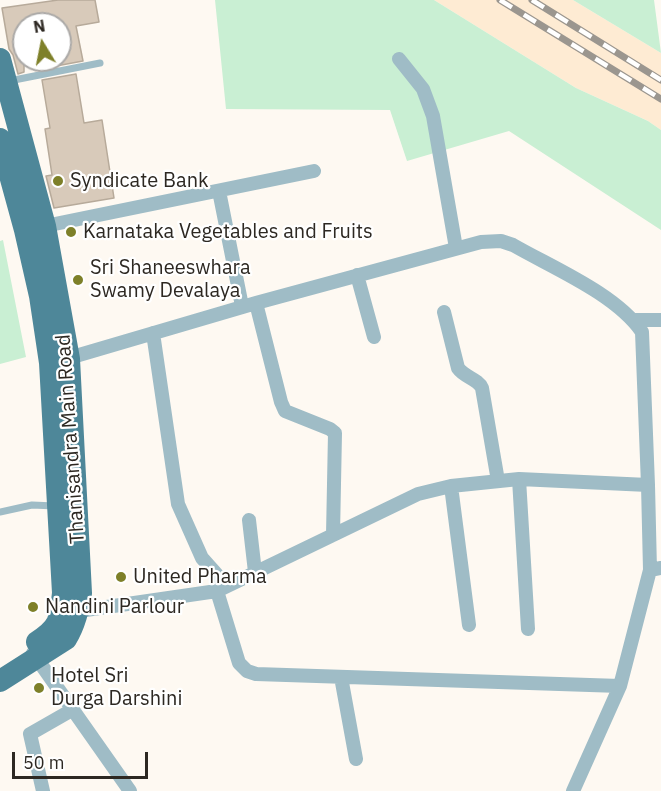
<!DOCTYPE html>
<html>
<head>
<meta charset="utf-8">
<style>
  body { margin:0 }
  #map { position:relative; width:661px; height:791px; overflow:hidden; background:#fef9f2; font-family:"IBM Plex Sans",sans-serif }
  canvas { display:block }
  .north { position:absolute; left:12px; top:12px; width:60px; height:60px; box-sizing:border-box; background:#fff; border:2px solid #aba9a7; border-radius:50%; rotate:350deg; font-size:16px; font-weight:700; line-height:24px; text-align:center; color:#2d2822 }
  .north::after { content:''; display:block; margin:auto; width:21px; height:27px; background:#7e8029; clip-path:polygon(50% 0,100% 100%,50% 72%,0 100%) }
  .scale { position:absolute; left:12px; top:752px; width:136px; height:27px; box-sizing:border-box; border:3px solid #2d2822; border-top:0; padding-left:8px; font-size:18px; line-height:21px; white-space:nowrap; color:#2d2822; -webkit-text-stroke:4px #fff; paint-order:stroke }
</style>
</head>
<body>
<div id="map">
<canvas width="661" height="791"></canvas>
<div class="north">N</div>
<div class="scale">50 m</div>
</div>
<script>
const ctx = document.querySelector('canvas').getContext('2d');
ctx.lineJoin = 'round';
function fill(path, color) {
  ctx.fillStyle = color;
  ctx.fill(path, 'evenodd');
}
function strokePath(path, color, width, dash) {
  ctx.strokeStyle = color;
  ctx.lineWidth = width;
  ctx.lineCap = dash ? 'butt' : 'round';
  ctx.setLineDash(dash || []);
  ctx.stroke(path);
}
function label(font, color, halo, rows, align = 'center') {
  ctx.font = font + ' "IBM Plex Sans",sans-serif';
  ctx.lineWidth = 4.5;
  ctx.setLineDash([]);
  ctx.textBaseline = 'middle';
  ctx.strokeStyle = halo;
  ctx.fillStyle = color;
  for (const [text, x, y, turn = 0] of rows) {
    ctx.save();
    ctx.translate(x, y);
    ctx.rotate((+turn || 0) * Math.PI / 180);
    ctx.textAlign = isNaN(turn) ? turn : align;
    if (halo) ctx.strokeText(text, 0, 0);
    ctx.fillText(text, 0, 0);
    ctx.restore();
  }
}
const built = new Path2D(`
  M434,0H573L661,53V130L648,121L576,88Z`);
const green = new Path2D(`
  M215,0H434L576,88L648,121L661,130V230L509,131L407,161L390,110L226,109Z
  M573,0H654L661,53Z
  M3,240L26,357L0,364V241Z`);
const building = new Path2D(`
  M58,0H95L99,22L76,26L83,61L40,69L39,60H60V24H24V72L18,74L13,55L9,49L2,8Z
  M76,74L84,123L102,120L114,198L54,208L46,176L52,175L45,129L50,128L42,80Z`);
const lane = new Path2D(`
  M9,81L100,63
  M0,512L32,505L55,506`);
const street = new Path2D(`
  M399,59L423,89L433,116L456,248
  M219,191L242,306
  M45,226L314,171
  M357,275L374,337
  M256,303L281,402L285,411L330,429L335,433L333,535
  M444,312L458,368C464,377 478,379 482,388L498,481
  M634,320H661
  M153,333L178,504L202,558L227,586
  M62,360L256,303L481,242L501,241L513,245C553,268 616,294 642,332L648,485
  M519,479L528,629
  M451,486L469,625
  M249,520L255,572
  M217,591L239,663L247,671L256,674L620,686
  M72,612L217,591L418,494L451,486L519,479L648,485L650,570L661,568
  M33,653L130,791
  M341,677L356,759
  M43,791L30,734L72,710
  M573,791L620,686L650,570`);
const primary = new Path2D(`
  M0,59L45,226L69,359L81,593C78,610 75,624 66,639L0,681
  M0,139L25,230L40,296L50,363L63,593C60,620 60,627 37,642`);
const rail = new Path2D(`
  M500,0L661,99
  M532,0L661,80`);
const markers = [
  [58,181,6,"#7e8029"],
  [71,232,6,"#7e8029"],
  [78,280,6,"#7e8029"],
  [121,577,6,"#7e8029"],
  [33,607,6,"#7e8029"],
  [39,688,6,"#7e8029"]
];
const poiNames = [
  ["Syndicate Bank",70,181],
  ["Karnataka Vegetables and Fruits",83,232],
  ["Sri Shaneeswhara",90,268],
  ["Swamy Devalaya",90,291],
  ["United Pharma",133,577],
  ["Nandini Parlour",45,607],
  ["Hotel Sri",51,676],
  ["Durga Darshini",51,699]
];
const streetNames = [
  ["Thanisandra Main Road",71,439,-94]
];
fill(built, '#feebd3');
fill(green, '#c9efd3');
fill(building, '#d8caba');
strokePath(building, '#b7aa9a', 1.5);
strokePath(lane, '#9fbcc6', 7);
strokePath(street, '#9fbcc6', 14);
strokePath(primary, '#4e8799', 22);
strokePath(rail, '#9b968f', 7);
strokePath(rail, '#fff', 4.5, [14]);
for (const [x, y, r, color] of markers) {
  const dot = new Path2D();
  dot.arc(x, y, r, 0, 2 * Math.PI);
  ctx.fillStyle = color;
  ctx.fill(dot);
  strokePath(dot, '#fff', 2);
}
label('20px', '#2d2822', '#fff', poiNames, 'left');
label('20px', '#2d2822', '#fff', streetNames);
</script>
</body>
</html>
